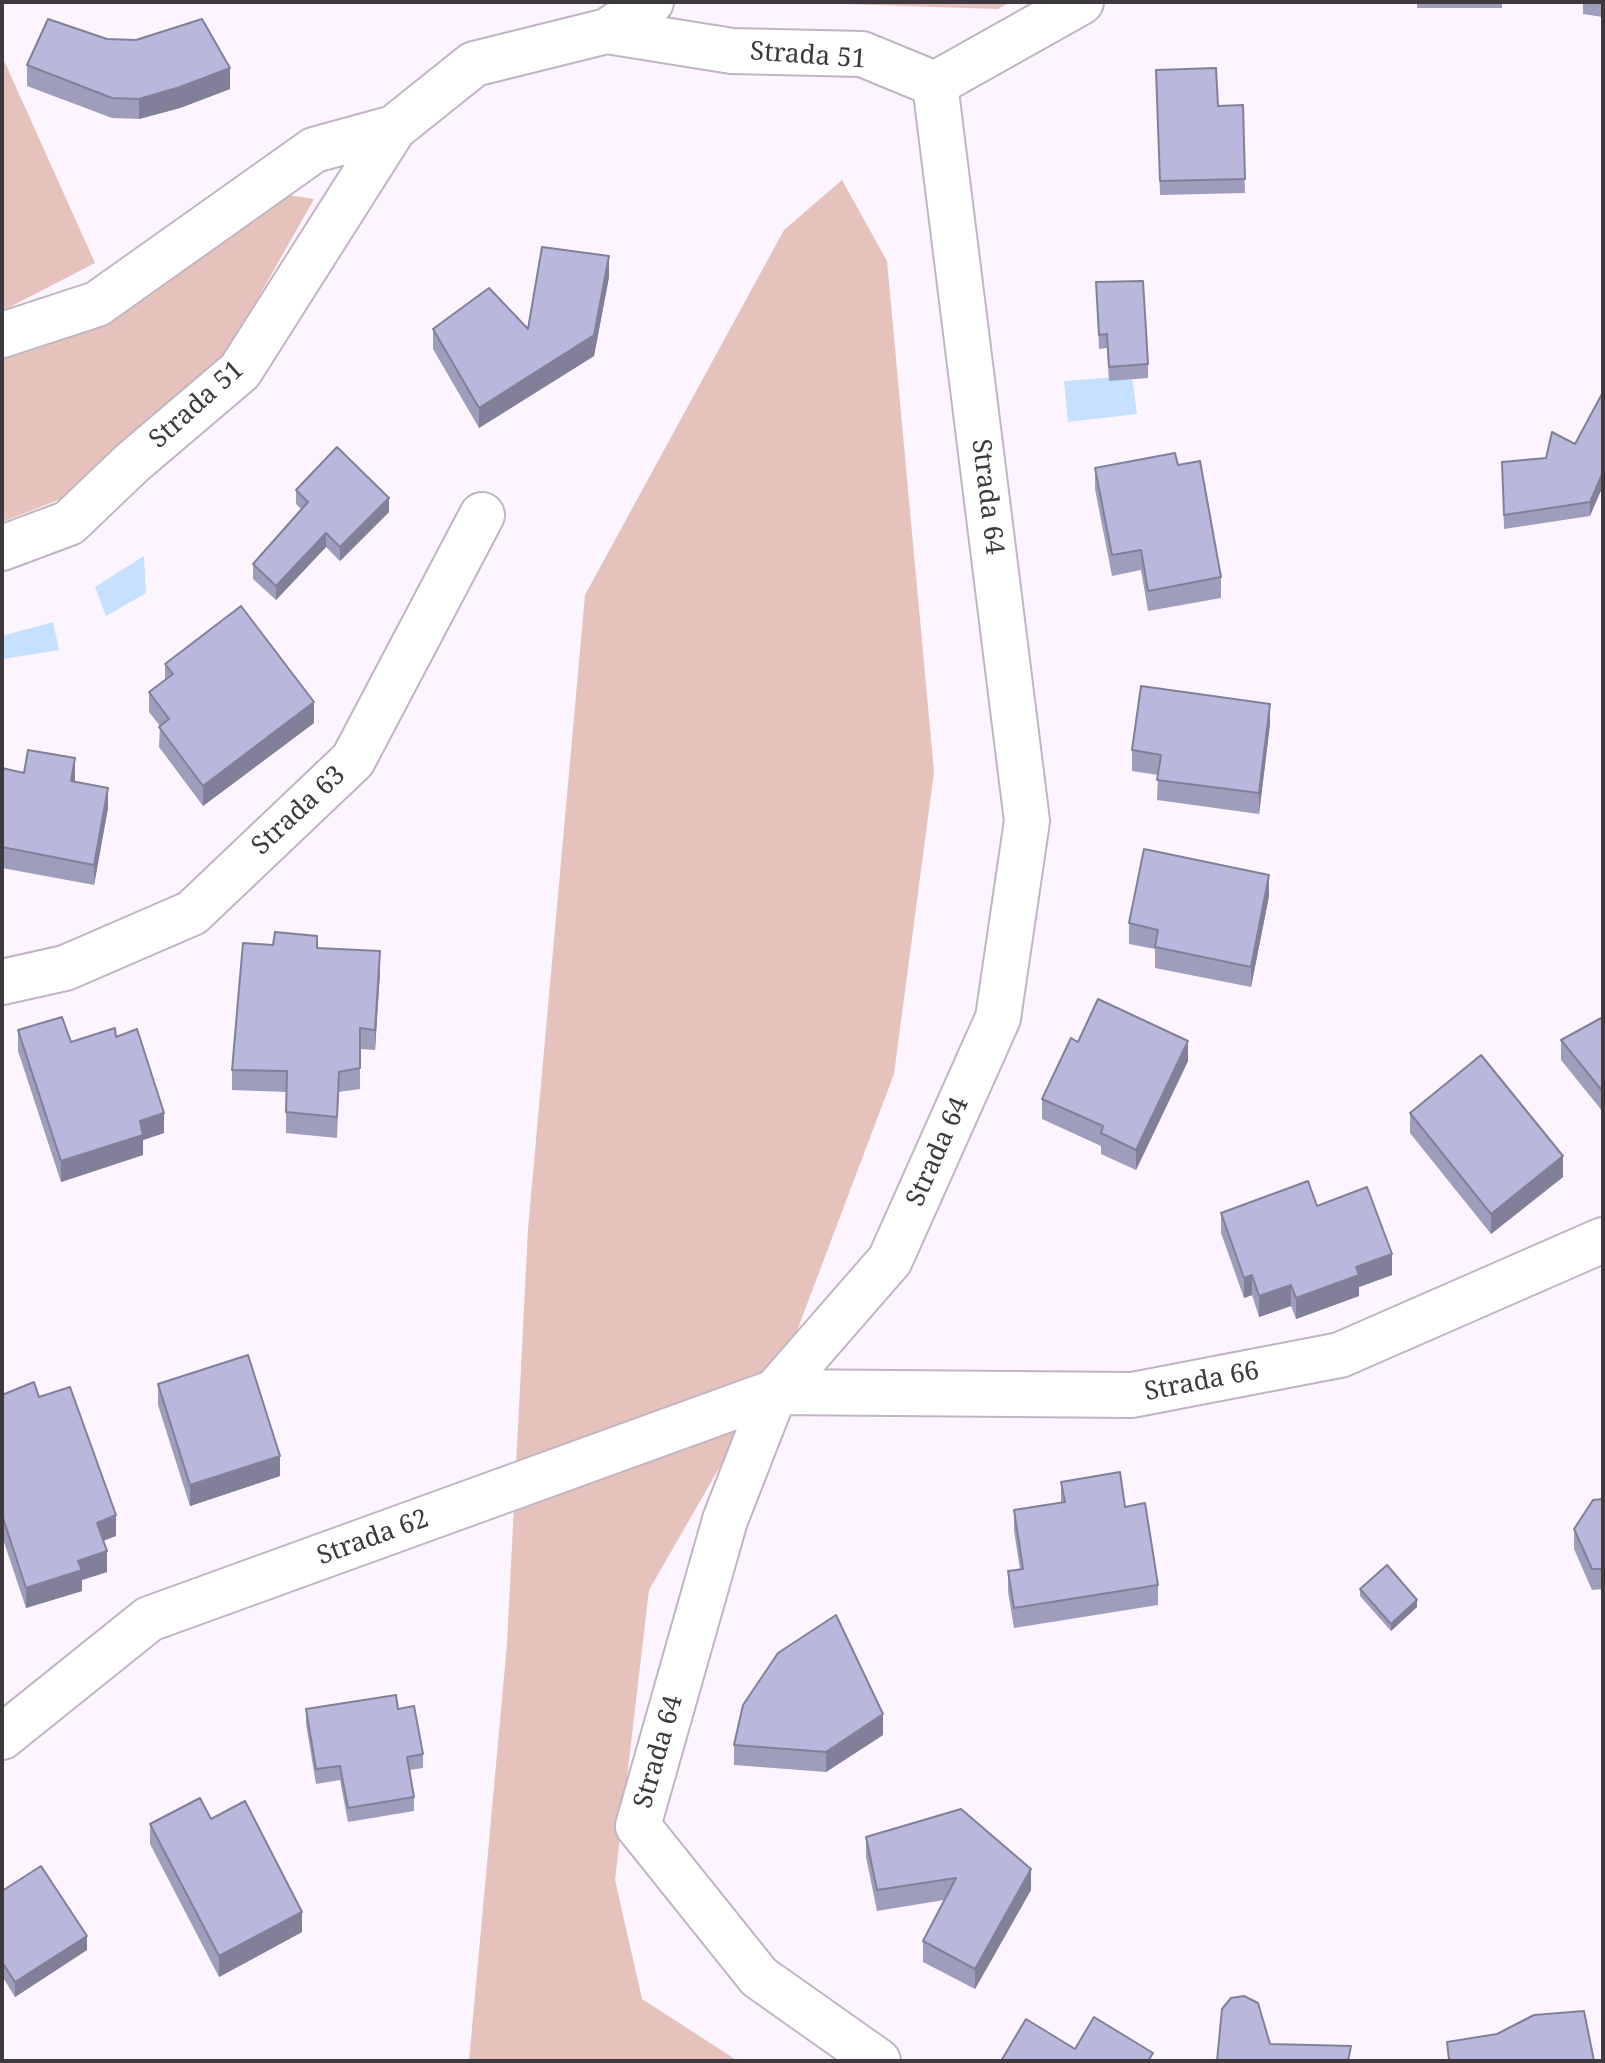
<!DOCTYPE html>
<html>
<head>
<meta charset="utf-8">
<style>
  body { margin:0 }
  #map { position:relative; width:1605px; height:2063px; overflow:hidden; background:#fcf4fe; font-family:"Noto Serif",serif }
  canvas { display:block }
  .frame { position:absolute; inset:0; border:4px solid #3e393f; pointer-events:none }
</style>
</head>
<body>
<div id="map">
<canvas width="1605" height="2063"></canvas>
<div class="frame"></div>
</div>
<script>
const ctx = document.querySelector('canvas').getContext('2d');
ctx.lineJoin = 'round';
function fill(path, color) {
  ctx.fillStyle = color;
  ctx.fill(path, 'evenodd');
}
function strokePath(path, color, width, dash) {
  ctx.strokeStyle = color;
  ctx.lineWidth = width;
  ctx.lineCap = dash ? 'butt' : 'round';
  ctx.setLineDash(dash || []);
  ctx.stroke(path);
}
function label(font, color, halo, rows, align = 'center') {
  ctx.font = font + ' "Noto Serif",serif';
  ctx.lineWidth = 8;
  ctx.setLineDash([]);
  ctx.textBaseline = 'middle';
  ctx.strokeStyle = halo;
  ctx.fillStyle = color;
  for (const [text, x, y, turn = 0] of rows) {
    ctx.save();
    ctx.translate(x, y);
    ctx.rotate((+turn || 0) * Math.PI / 180);
    ctx.textAlign = isNaN(turn) ? turn : align;
    if (halo) ctx.strokeText(text, 0, 0);
    ctx.fillText(text, 0, 0);
    ctx.restore();
  }
}
const green = new Path2D(`
  M780,2H1010L998,9Z
  M2,56L95,263L2,311Z
  M842,180L887,261L934,772L894,1074L795,1336L649,1590L615,1880L642,1999L738,2061H469L507,1644L528,1229L585,595L784,230Z
  M288,195L314,199L219,367L71,495L2,522V350Z`);
const water = new Path2D(`
  M1132,376L1137,414L1068,422L1064,381Z
  M144,556L146,593L106,616L95,587Z
  M53,622L59,650L3,659L2,636Z`);
const minor = new Path2D(`
  M607,31L732,51L862,54L935,84L1081,2
  M2,335L97,304L314,150L394,128
  M2,548L69,523L133,462L240,371L394,128L474,64L607,31L651,2
  M2,982L65,968L192,913L353,760L482,515
  M2,1737L149,1619L775,1392L1132,1395L1340,1355L1603,1240
  M878,2061L759,1977L638,1826L725,1520L775,1392L890,1260L998,1018L1027,821L935,84`);
const wall = new Path2D(`
  M1417,2H1502V8H1417Z
  M1583,2H1603V17L1583,14Z
  M107,39L230,89L180,108L139,119L112,118L27,86V65Z
  M1156,70L1218,106L1243,105L1245,193L1160,195Z
  M609,277L594,356L479,428L433,349V329H528Z
  M1096,282L1148,364V378L1109,381L1107,348L1099,349Z
  M1603,392L1590,516L1504,529L1502,462L1546,458L1575,444Z
  M1178,465L1221,577V598L1148,611L1141,570L1112,576L1095,489V468Z
  M296,490L389,512L340,561L326,547L276,600L253,579V564L301,509L296,504Z
  M165,664L314,723L203,806L159,747L160,726L149,712V692L165,680Z
  M1270,724L1259,814L1157,800L1158,775L1132,771V750Z
  M2,768L24,773L75,779V782L108,808L94,885L2,868Z
  M1269,896L1251,987L1155,968V949L1129,944V923Z
  M317,948L380,972L375,1050L360,1049V1089L339,1092L337,1138L286,1133V1092L232,1090V1070Z
  M1603,1017V1112L1561,1060V1040Z
  M18,1030L71,1042L164,1133L143,1140V1155L61,1182L18,1051Z
  M1078,1042L1188,1061L1136,1170L1101,1154V1146L1042,1119V1099Z
  M1410,1113L1563,1177L1491,1234L1410,1133Z
  M1221,1213L1392,1275L1359,1287V1296L1296,1319L1291,1306L1259,1317L1252,1295L1244,1298L1221,1233Z
  M158,1384L280,1476L190,1506L158,1405Z
  M2,1395L39,1397L116,1536L103,1541L107,1572L82,1580V1591L26,1608L2,1536Z
  M1061,1482L1125,1507L1158,1585V1605L1014,1628L1008,1592V1571L1020,1569L1014,1531V1510L1061,1503Z
  M1603,1499V1589L1592,1590L1574,1549V1529Z
  M1360,1589L1417,1607L1391,1631L1360,1596Z
  M306,1709L423,1754V1768L410,1770L414,1797V1811L348,1822L340,1780L316,1784L306,1724Z
  M883,1735L826,1772L734,1765V1745Z
  M211,1819L302,1932L219,1977L150,1844V1824Z
  M866,1837L1031,1890L975,1989L923,1962V1941L944,1900L877,1911L866,1857Z
  M2,1891L87,1950L15,1997L2,1976Z`);
const shadedWall = new Path2D(`
  M230,68V89L180,108L139,119V99Z
  M609,256V277L594,356L479,428V408Z
  M1603,472V486L1590,516V502Z
  M389,498V512L340,561V547Z
  M326,533V547L276,600V586Z
  M314,702V723L203,806V786Z
  M1270,704V724L1259,814V793Z
  M75,758V779L71,802V781Z
  M108,788V808L94,885V865Z
  M1269,875V896L1251,987V967Z
  M380,951V972L375,1050V1030Z
  M1188,1041V1061L1136,1170V1150Z
  M164,1113V1133L143,1140V1155L61,1182V1161L140,1121Z
  M1563,1156V1177L1491,1234V1214Z
  M1392,1254V1275L1359,1287V1296L1296,1319V1298L1356,1267Z
  M1252,1275V1295L1244,1298V1278Z
  M1291,1285V1306L1259,1317V1296Z
  M280,1456V1476L190,1506V1485Z
  M116,1515V1536L97,1543V1523Z
  M107,1551V1572L82,1580V1591L26,1608V1588L78,1561Z
  M1417,1600V1607L1391,1631V1624Z
  M883,1714V1735L826,1772V1752Z
  M1031,1869V1890L975,1989V1969Z
  M302,1912V1932L219,1977V1956Z
  M87,1936V1950L15,1997V1982Z`);
const building = new Path2D(`
  M48,19L107,39L136,40L202,19L230,68L180,87L139,99L112,98L27,65Z
  M1216,68L1218,106L1243,105L1245,179L1160,181L1156,70Z
  M542,247L609,256L594,335L479,408L433,329L489,288L528,329Z
  M1143,281L1148,364L1109,367L1107,334L1099,335L1096,282Z
  M1603,392V472L1590,502L1504,515L1502,462L1546,458L1552,432L1575,444Z
  M337,447L389,498L340,547L326,533L276,586L253,564L308,502L296,490Z
  M1175,453L1178,465L1200,461L1221,577L1148,591L1141,550L1112,555L1095,468Z
  M241,606L314,702L203,786L159,727L169,719L149,692L173,674L165,664Z
  M1141,686L1270,704L1259,793L1157,780L1161,755L1132,750Z
  M28,750L75,758L71,781L108,788L94,865L2,847V768L24,773Z
  M1144,849L1269,875L1251,967L1155,947L1158,930L1129,923Z
  M275,932L317,936V948L380,951L375,1030L360,1028V1068L339,1072L337,1117L286,1112L287,1071L232,1070L243,943L273,945Z
  M1098,999L1188,1041L1136,1150L1101,1133L1103,1126L1042,1099L1071,1038L1078,1042Z
  M62,1017L71,1042L115,1028L116,1037L137,1029L164,1113L140,1121L143,1135L61,1161L18,1030Z
  M1603,1017V1092L1561,1040Z
  M1481,1055L1563,1156L1491,1214L1410,1113Z
  M1308,1181L1317,1206L1367,1187L1392,1254L1356,1267L1359,1275L1296,1298L1291,1285L1259,1296L1252,1275L1244,1278L1221,1213Z
  M248,1355L280,1456L190,1485L158,1384Z
  M34,1382L39,1397L70,1387L116,1515L97,1523L107,1551L78,1561L82,1570L26,1588L2,1515V1395Z
  M1120,1472L1125,1507L1145,1503L1158,1585L1014,1608L1008,1571L1023,1569L1014,1510L1065,1502L1061,1482Z
  M1603,1499V1569H1592L1574,1529L1593,1500Z
  M1387,1565L1417,1600L1391,1624L1360,1589Z
  M836,1615L883,1714L826,1752L734,1745L743,1705L778,1653Z
  M396,1695L398,1709L414,1706L423,1754L407,1757L414,1797L348,1808L340,1766L316,1769L306,1709Z
  M200,1798L211,1819L245,1801L302,1912L219,1956L150,1824Z
  M961,1809L1031,1869L975,1969L923,1941L956,1878L877,1890L866,1837Z
  M41,1866L87,1936L15,1982L2,1962V1891Z
  M1244,1996L1258,2003L1270,2044L1351,2046L1348,2061H1217L1222,2009L1231,1998Z
  M1584,2011L1594,2061H1431L1449,2060L1447,2042L1497,2034L1534,2015Z
  M1094,2017L1153,2053L1148,2061H1001L1026,2019L1075,2049Z`);
const streetNames = [
  ["Strada 51",808,56,4],
  ["Strada 51",197,405,-42],
  ["Strada 64",987,497,83],
  ["Strada 63",299,811,-43],
  ["Strada 64",938,1152,-66],
  ["Strada 66",1202,1382,-11],
  ["Strada 62",373,1538,-20],
  ["Strada 64",659,1752,-74]
];
fill(green, '#e6c2bc');
fill(water, '#c6e0ff');
strokePath(minor, '#c1b4c3', 48);
strokePath(minor, '#fff', 44);
fill(wall, '#9f9dbc');
fill(shadedWall, '#828099');
fill(building, '#b9b7db');
strokePath(building, '#828099', 2);
label('26px', '#3e393f', '#fff', streetNames);
</script>
</body>
</html>
